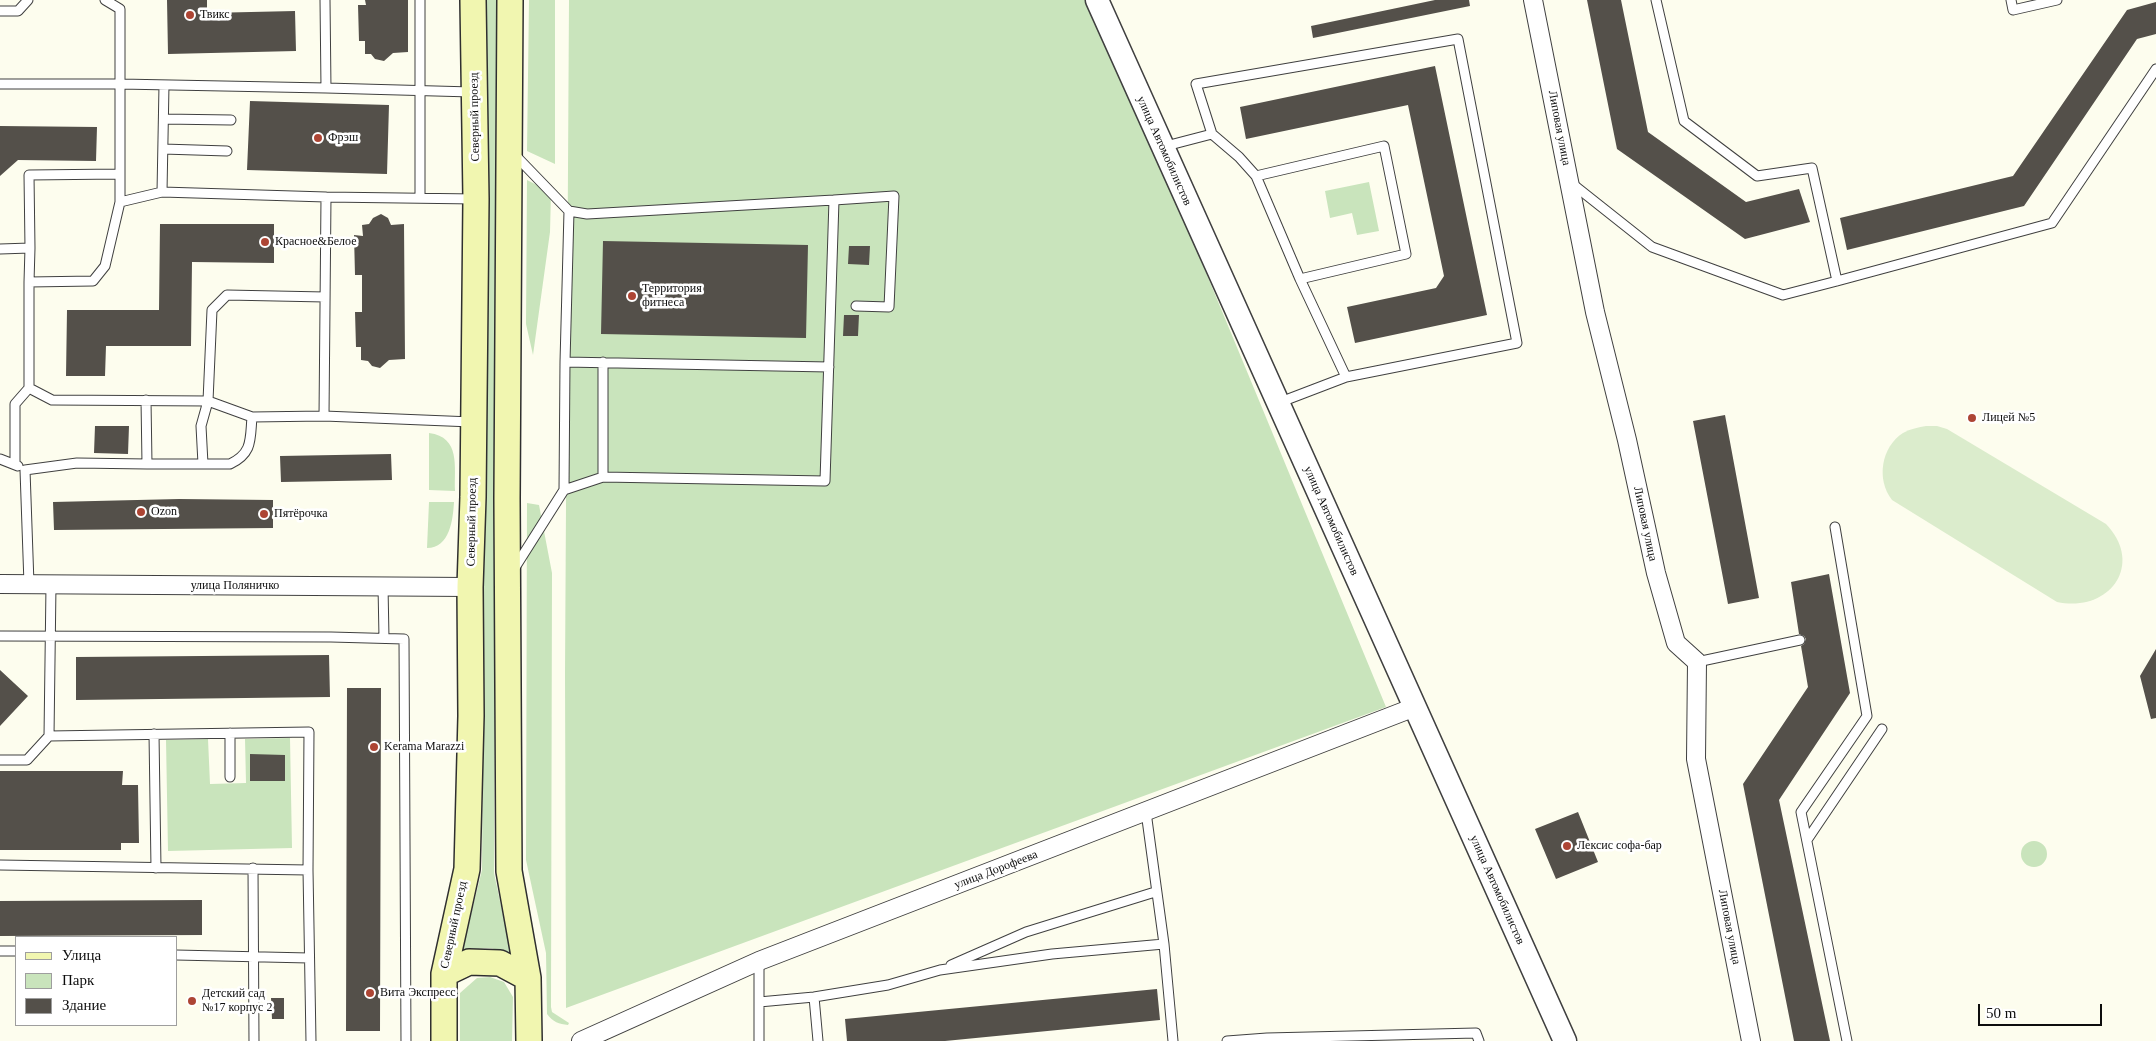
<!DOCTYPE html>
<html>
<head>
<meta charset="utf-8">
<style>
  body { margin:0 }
  #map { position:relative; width:2156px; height:1041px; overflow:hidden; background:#fdfdee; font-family:Georgia,serif }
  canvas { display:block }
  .legend { position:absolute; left:15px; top:936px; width:162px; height:90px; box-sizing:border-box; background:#fff; border:1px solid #9e9e9e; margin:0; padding:6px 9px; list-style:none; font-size:15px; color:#0d0d0d }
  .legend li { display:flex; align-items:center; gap:10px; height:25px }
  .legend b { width:25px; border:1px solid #9e9e9e }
  .scale { position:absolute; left:1978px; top:1004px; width:124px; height:22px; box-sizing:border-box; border:2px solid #0d0d0d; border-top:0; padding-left:6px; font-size:15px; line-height:18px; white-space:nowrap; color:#0d0d0d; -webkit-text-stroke:4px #fff; paint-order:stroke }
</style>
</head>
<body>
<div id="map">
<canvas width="2156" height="1041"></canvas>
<ul class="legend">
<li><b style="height:6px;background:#f1f6b0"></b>Улица</li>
<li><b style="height:14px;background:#c9e4bc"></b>Парк</li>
<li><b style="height:14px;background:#54504a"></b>Здание</li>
</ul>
<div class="scale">50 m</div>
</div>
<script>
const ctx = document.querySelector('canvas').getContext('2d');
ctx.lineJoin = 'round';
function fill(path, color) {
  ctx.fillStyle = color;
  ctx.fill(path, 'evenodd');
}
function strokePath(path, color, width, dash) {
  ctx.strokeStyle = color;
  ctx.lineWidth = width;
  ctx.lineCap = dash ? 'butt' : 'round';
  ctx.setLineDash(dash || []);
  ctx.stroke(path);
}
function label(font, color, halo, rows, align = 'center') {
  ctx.font = font + ' Georgia,serif';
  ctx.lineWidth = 5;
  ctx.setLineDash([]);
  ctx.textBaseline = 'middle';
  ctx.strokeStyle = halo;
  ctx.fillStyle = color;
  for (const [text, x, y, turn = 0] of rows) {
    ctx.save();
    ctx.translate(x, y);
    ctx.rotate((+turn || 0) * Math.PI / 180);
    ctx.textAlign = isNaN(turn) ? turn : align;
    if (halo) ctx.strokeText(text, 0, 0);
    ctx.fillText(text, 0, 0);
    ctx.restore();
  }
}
const green = new Path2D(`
  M487,0H498L494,873L511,953C490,947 482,946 461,955L482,870Z
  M529,0H555V164L527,151Z
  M569,0H1087L1195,246L1386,707L566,1008L565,673Z
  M527,180L551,192L550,232L533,355L526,324Z
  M1369,182L1379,231L1357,235L1352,213L1330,218L1325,191Z
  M429,433C461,437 454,467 455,491L429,490Z
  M429,502H454C453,519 450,548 427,548Z
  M527,503L539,505L552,573L551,1007L552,1012L569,1023L568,1025C559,1024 553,1022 547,1014L546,953L526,860Z
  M290,738L292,848L168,851L166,740L208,739L210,784L246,783L245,739Z
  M2021 854a13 13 0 1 1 26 0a13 13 0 1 1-26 0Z
  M490,977L504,982L513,997L512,1041H460V993L477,978Z`);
const pitch = new Path2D(`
  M1926,426H1937L1947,429L2106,524C2145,565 2109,613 2057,602L1892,500C1876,480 1881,447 1903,433C1910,429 1919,427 1926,426Z`);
const building = new Path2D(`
  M167,0H207V13L295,11L296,51L168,54Z
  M365,0H408V52L393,53L384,61L375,59L371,54H365V41H359L358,5H366Z
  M1435,0H1469L1470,6L1313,38L1311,26Z
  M1587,0H1621L1648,132L1746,202L1799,189L1810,222L1745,239L1617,149Z
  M2156,2V34L2137,39L2024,206L1847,250L1840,218L2013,176L2127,10Z
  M1435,66L1487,315L1355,343L1347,307L1436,288L1444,276L1408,105L1246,139L1240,107Z
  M250,101L389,105L387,174L247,170Z
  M0,126L97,127L96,161L18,160L0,176Z
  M381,214L388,218L391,225L404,224L405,359L389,360L380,368L372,366L368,361L361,360V347H356L355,312H362V275H355L354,235L363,236L362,225L369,224L373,218Z
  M160,224H274V263L192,262L191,346H106L105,376H66L67,310H159Z
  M603,241L808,245L806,338L601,334Z
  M849,246H870L869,265L848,264Z
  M844,315H859L858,336H843Z
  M1725,415L1759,598L1728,604L1693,421Z
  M95,426H129L128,454L94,453Z
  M391,454L392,480L281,482L280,456Z
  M179,499L273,500V528L54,530L53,502Z
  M1829,574L1850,693L1779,800L1830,1041H1794L1743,784L1808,687L1801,646L1804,644L1806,639L1804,636L1799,634L1791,582Z
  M2156,649V718L2151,719L2140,676Z
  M329,655L330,697L76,700V657Z
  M0,670L28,696L0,726Z
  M347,688H381L380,1031H346Z
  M250,754L285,755V781H250Z
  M0,771H123L122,785H138L139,843H121V850H0Z
  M1578,812L1598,862L1556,879L1535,829Z
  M202,900V935L0,936V901Z
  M1157,989L1160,1020L945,1041H847L845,1019Z
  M271,998H284V1019H272Z`);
const service = new Path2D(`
  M105,0L120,9V84L326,88
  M325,0L326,88L472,92
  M1656,0L1684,121L1757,176L1812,168L1837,281L2052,223L2156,69
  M2011,0L2013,10L2057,0
  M0,11H18L28,0
  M0,84H120V202
  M164,119L231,120
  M1162,147L1212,134
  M163,149L227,151
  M513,153L569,211L587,214L834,200L825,481L603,477L564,490L514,569
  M1256,176L1384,146L1406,254L1300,279
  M1570,182L1652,247L1783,295L1837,281
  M162,192L164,85
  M420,198V0
  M834,200L894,196L889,307L856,306
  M0,249L30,248L29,175L119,174
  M29,282L30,248
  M565,362L829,367
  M603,362V477
  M29,388L52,400L208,401L252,417
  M146,400L147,464H230C253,453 250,439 252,417L324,416
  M1278,403L1346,377L1517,343L1458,39L1196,84L1212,134L1239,157L1256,176L1300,279L1346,377
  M472,422L324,416L326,197L476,199
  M0,459L18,466
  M15,464V404L29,388V282L93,281L105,266L120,202L162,192L326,197
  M203,464L201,426L208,401L212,310L227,295L325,297
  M564,490L565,362L569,211
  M1835,527L1867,716L1801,812L1847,1041
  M29,584L25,470L77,463L147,464
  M383,586L384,638
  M0,636L331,637L404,639L406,1041
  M1697,662L1800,640
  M230,733V777
  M154,734L156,868
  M49,736L309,732L308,870L311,1041
  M0,760H27L49,736L51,585
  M1146,812L1164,944L1173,1041
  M1807,840L1882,729
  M0,865L308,870
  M253,868L254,1041
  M0,951H16
  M176,955L309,958
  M759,961V1041
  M951,965L1026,932L1155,892
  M814,997L818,1041
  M759,1002L814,997L888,985L940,970L1052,954L1164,944
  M1267,1038L1476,1033L1479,1041
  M1227,1041L1267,1038V1041`);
const minor = new Path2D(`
  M1533,0L1595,312L1627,440L1656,573L1676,643L1697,662L1696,759L1751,1041
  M0,584L470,587
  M581,1041L759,961L1415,707`);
const tertiary = new Path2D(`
  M1097,0L1565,1041`);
const secondary = new Path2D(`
  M510,0L507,498L509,871L528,978L529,1041
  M444,974L469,962L500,963L528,978
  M444,1041V974L467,869L471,716L470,587L473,497L476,199L473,0`);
const markers = [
  [190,15,5,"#ad4534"],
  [318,138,5,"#ad4534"],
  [265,242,5,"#ad4534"],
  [632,296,5,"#ad4534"],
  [1972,418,5,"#ad4534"],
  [141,512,5,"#ad4534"],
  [264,514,5,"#ad4534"],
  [374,747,5,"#ad4534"],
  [1567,846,5,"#ad4534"],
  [370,993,5,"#ad4534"],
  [192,1001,5,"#ad4534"]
];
const poiNames = [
  ["Твикс",200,15],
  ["Фрэш",328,138],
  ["Красное&Белое",275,242],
  ["Территория",642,289],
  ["фитнеса",642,303],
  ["Лицей №5",1982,418],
  ["Ozon",151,512],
  ["Пятёрочка",274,514],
  ["Kerama Marazzi",384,747],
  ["Лексис софа-бар",1577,846],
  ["Вита Экспресс",380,993],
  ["Детский сад",202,994],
  ["№17 корпус 2",202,1008]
];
const streetNames = [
  ["Северный проезд",475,117,-91],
  ["Липовая улица",1559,128,79],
  ["улица Автомобилистов",1164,151,66],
  ["улица Автомобилистов",1331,521,66],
  ["Северный проезд",472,522,-89],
  ["Липовая улица",1645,524,78],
  ["улица Поляничко",235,586],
  ["улица Дорофеева",996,870,-21],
  ["улица Автомобилистов",1497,890,66],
  ["Северный проезд",454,925,-78],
  ["Липовая улица",1729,927,79]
];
fill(green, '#c9e4bc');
fill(pitch, '#dbeccc');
fill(building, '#54504a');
strokePath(service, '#404040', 11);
strokePath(minor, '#404040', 20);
strokePath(tertiary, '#404040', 25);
strokePath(secondary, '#2f2f2f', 28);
strokePath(service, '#fff', 9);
strokePath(minor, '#fff', 18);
strokePath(tertiary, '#fff', 22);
strokePath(secondary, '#f1f6b0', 25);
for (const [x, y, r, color] of markers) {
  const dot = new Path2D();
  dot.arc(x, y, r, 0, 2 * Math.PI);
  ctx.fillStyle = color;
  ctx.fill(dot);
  strokePath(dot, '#fff', 2);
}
label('12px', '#0d0d0d', '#fff', poiNames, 'left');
label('12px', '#0d0d0d', '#fff', streetNames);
</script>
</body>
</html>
